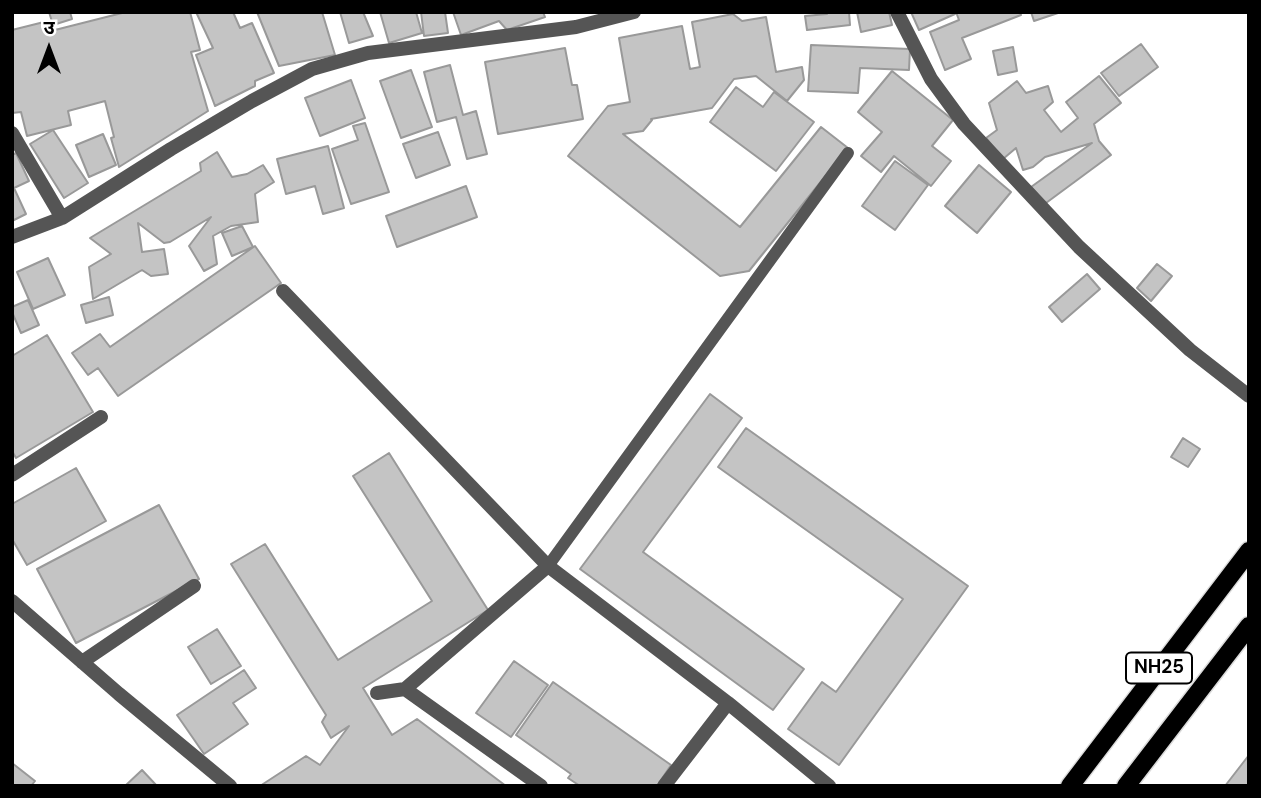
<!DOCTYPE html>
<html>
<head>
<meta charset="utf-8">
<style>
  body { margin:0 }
  #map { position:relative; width:1261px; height:798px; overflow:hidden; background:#fff; font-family:"DM Sans","Noto Sans Devanagari",sans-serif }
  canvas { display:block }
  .frame { position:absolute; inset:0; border:14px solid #000; pointer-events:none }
  .north { position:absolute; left:14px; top:14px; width:70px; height:70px; -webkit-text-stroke:5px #fff; paint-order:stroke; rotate:0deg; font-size:19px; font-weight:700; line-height:28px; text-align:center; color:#000 }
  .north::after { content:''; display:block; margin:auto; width:24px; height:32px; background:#000; clip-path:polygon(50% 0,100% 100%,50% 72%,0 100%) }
</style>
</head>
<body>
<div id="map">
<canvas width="1261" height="798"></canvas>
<div class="frame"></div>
<div class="north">उ</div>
</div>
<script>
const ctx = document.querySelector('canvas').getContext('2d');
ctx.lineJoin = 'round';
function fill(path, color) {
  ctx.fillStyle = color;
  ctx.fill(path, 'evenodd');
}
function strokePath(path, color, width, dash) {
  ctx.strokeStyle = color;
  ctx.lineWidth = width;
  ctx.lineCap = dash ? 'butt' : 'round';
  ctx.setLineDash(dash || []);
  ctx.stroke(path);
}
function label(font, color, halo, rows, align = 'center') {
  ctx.font = font + ' "DM Sans",sans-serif';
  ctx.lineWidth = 5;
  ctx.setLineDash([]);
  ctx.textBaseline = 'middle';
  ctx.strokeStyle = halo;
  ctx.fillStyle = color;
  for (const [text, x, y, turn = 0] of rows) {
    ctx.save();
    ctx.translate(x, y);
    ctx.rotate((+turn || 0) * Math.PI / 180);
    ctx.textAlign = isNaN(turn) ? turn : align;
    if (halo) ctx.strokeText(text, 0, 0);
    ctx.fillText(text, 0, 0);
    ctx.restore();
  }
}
const building = new Path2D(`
  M49,12H70L72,19L53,25Z
  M126,12H190L200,50L191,52L208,111L119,167L111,138L114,137L105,101L68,111L71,125L27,136L21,112L12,113V30L44,22L47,32Z
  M196,12H233L240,28L252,23L274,73L255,81V86L215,106L196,55L213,48Z
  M257,12H322L335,55L279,66Z
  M340,12H363L373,36L349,43Z
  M380,12H416L422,33L389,43Z
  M421,12H445L448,33L424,36Z
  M453,12H543L545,17L507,30L499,21L461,35Z
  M827,12H849L850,25L807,30L805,16L827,14Z
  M857,12H889L892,25L861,32Z
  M911,12H954L955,14L919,30Z
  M956,12H1020L1021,15L962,38L971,59L945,70L930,32L959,20Z
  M1031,12H1061L1034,21Z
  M733,14L742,21L766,17L776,72L802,67L804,80L787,101L756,76L734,79L712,108L651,119L652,120L643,131L623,134L740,227L821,127L848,148L749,271L720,276L568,156L608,106L630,102L619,38L682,26L690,69L700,67L692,22Z
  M1141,44L1158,67L1119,96L1101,73Z
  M811,45L910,49L909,70L860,68L858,93L808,91Z
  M1013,47L1017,71L998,75L993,51Z
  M565,48L572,85H577L583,119L498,134L485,62Z
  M450,65L463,115L476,111L487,154L467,159L456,117L437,122L424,72Z
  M411,70L432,127L401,138L380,81Z
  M892,71L953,120L932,146L951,161L931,186L894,156L881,172L861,156L882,132L858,112Z
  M1099,76L1121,103L1094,124L1099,141L1111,155L1046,203L1031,187L1092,143L1045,157L1033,167L1023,170L1016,148L1003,159L986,138L997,130L989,103L1017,81L1026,93L1048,86L1053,102L1044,110L1061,132L1078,118L1066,102Z
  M351,80L365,118L320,136L305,98Z
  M736,87L763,107L774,92L814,122L776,171L710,122Z
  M365,123L389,192L351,204L332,149L358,140L353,126Z
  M53,130L88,183L64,198L30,144Z
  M438,132L450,165L416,178L403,144Z
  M103,134L116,165L89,177L76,145Z
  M328,146L344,208L323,214L315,186L286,194L277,159Z
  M217,152L232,177L247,174L263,165L274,182L255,194L258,222L231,226L213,236L217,264L204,271L189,246L211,217L170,242L164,243L138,223L142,252L164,249L168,274L151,276L142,270L93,299L89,267L111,254L90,238L201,171L200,163Z
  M16,153L29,181L14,188L26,214L12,221V155Z
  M895,161L928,185L895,230L862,206Z
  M979,165L1011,192L977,233L945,206Z
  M466,186L477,217L397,247L386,216Z
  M242,226L253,247L232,256L222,233Z
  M255,246L281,283L118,396L98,368L88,375L72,353L100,334L110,347Z
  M48,258L65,295L33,309L17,272Z
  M1157,264L1172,276L1151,301L1137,288Z
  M1087,274L1100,289L1062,322L1049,307Z
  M109,297L113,315L86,323L81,305Z
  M28,300L39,325L21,333L12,312V307Z
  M47,335L93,412L16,458L12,451V356Z
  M710,394L742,418L643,552L804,669L773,710L580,569Z
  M746,428L968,586L839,765L788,729L822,682L836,692L903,599L718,467Z
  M1183,438L1200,449L1188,467L1171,457Z
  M389,453L488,610L363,688L392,735L417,719L506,786H260L306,756L320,765L349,726L331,738L322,722L326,715L231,564L265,544L338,660L432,601L353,476Z
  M76,468L106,521L27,565L12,539V504Z
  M159,505L199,579L76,643L37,569Z
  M217,629L241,666L211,684L188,647Z
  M514,661L548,685L511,737L476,713Z
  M244,670L256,688L233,703L248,724L204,754L177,715Z
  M553,682L671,765L657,786H580L568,778L571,774L516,735Z
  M1249,755V786H1225Z
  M12,763L35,781L31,786H12Z
  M142,770L157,786H125Z`);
const lane = new Path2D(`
  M548,566L848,153`);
const street = new Path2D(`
  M897,12L931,79L964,124L1079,247L1190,350L1249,396
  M12,133L62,218
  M12,237L62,218L171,149L252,101L312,69L368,53L576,27L634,12
  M283,291L548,566
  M12,475L101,417
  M12,601L119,694L230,786
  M82,662L194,586
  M405,689L541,786
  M377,693L405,689L548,566L728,703
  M664,786L728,703L829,786`);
const primary = new Path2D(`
  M1070,786L1249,551
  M1126,786L1249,626`);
const shields = [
  [1159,668,66]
];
const shieldNames = [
  ["NH25",1159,668]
];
fill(building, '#c4c4c4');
strokePath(building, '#999', 2);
strokePath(primary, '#dbdbdb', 21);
strokePath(lane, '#555', 12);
strokePath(street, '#555', 14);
strokePath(primary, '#000', 18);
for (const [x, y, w] of shields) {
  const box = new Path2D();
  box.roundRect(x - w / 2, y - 15.5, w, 31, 5);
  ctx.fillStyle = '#fff';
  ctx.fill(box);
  strokePath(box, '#000', 2);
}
label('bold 19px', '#000', null, shieldNames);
</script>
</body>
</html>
